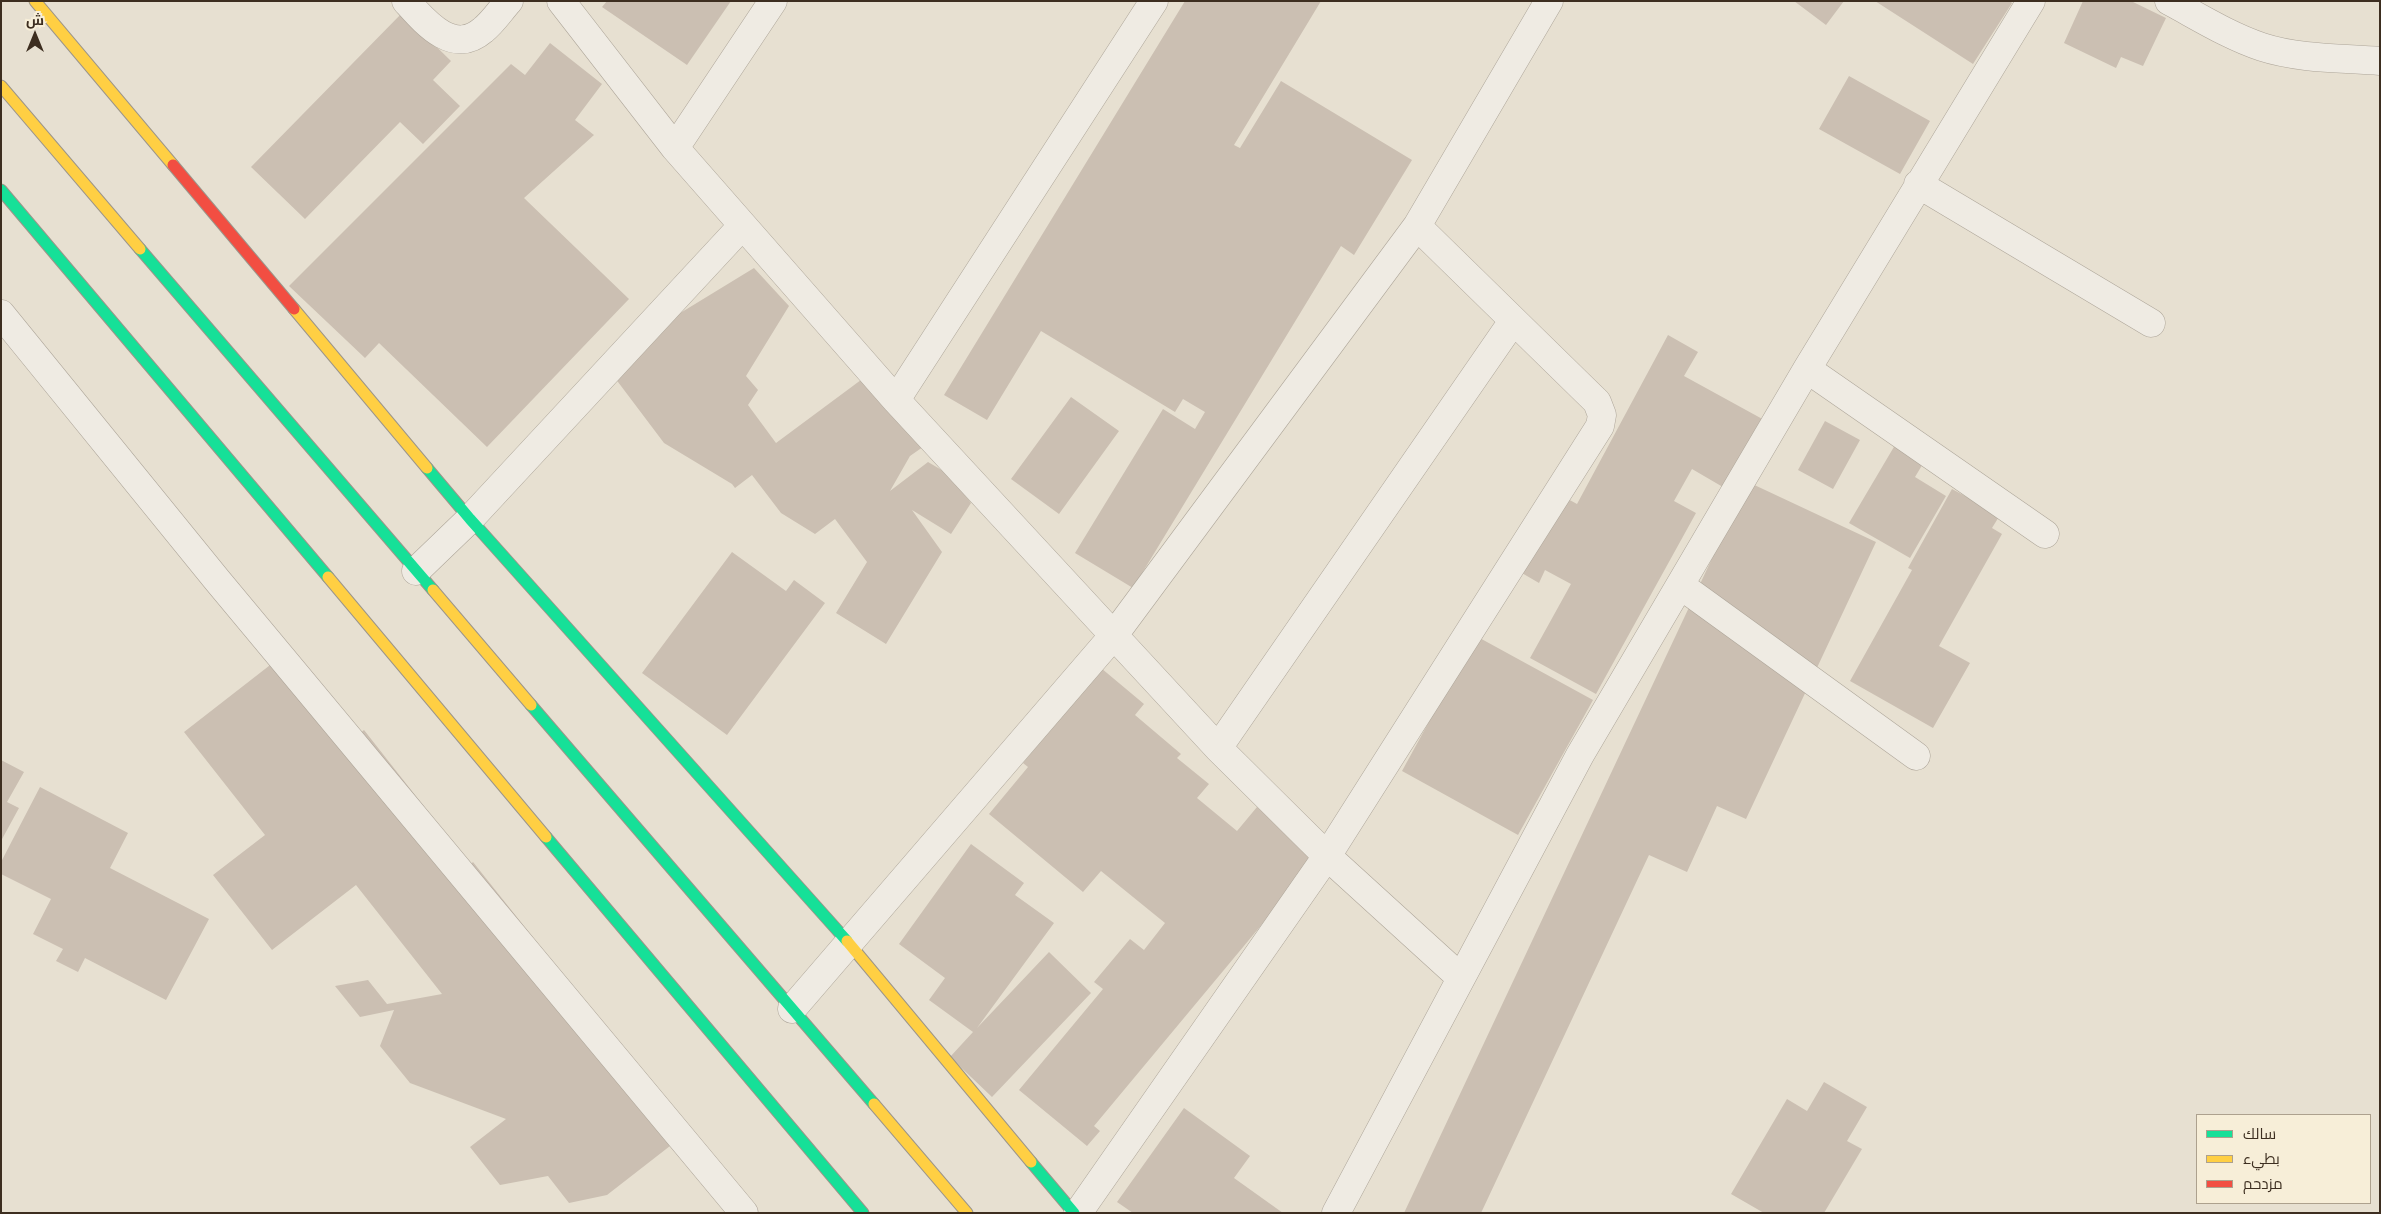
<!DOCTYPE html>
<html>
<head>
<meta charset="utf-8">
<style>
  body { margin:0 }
  #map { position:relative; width:2381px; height:1214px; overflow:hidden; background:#e7e0d1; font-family:"IBM Plex Serif",Cairo,serif }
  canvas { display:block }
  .frame { position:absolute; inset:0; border:2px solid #3d2e20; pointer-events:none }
  .legend { position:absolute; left:2196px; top:1114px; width:175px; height:90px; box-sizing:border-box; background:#f7eed8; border:1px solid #ada18e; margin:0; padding:6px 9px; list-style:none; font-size:15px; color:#3d2e20 }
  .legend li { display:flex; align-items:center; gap:10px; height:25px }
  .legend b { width:25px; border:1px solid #ada18e }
  .north { position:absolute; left:10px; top:10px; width:50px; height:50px; -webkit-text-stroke:4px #f7eed8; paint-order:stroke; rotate:0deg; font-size:14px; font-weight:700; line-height:20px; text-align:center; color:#3d2e20 }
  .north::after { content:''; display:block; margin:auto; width:18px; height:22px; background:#3d2e20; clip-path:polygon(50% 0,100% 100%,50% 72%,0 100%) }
</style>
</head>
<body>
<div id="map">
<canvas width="2381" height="1214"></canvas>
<div class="frame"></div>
<ul class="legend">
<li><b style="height:6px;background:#16e098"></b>سالك</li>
<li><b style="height:6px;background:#ffcf43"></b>بطيء</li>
<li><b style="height:6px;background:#f24e42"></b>مزدحم</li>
</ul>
<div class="north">ش</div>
</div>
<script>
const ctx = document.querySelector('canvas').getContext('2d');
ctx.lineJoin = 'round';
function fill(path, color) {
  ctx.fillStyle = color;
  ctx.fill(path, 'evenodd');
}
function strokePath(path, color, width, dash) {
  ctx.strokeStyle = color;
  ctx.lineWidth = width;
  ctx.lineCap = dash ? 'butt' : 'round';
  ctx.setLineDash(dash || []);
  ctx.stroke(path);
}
const building = new Path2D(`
  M607,1H731L687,65L602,7Z
  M1185,1H1321L1234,145L1240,148L1281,81L1412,160L1354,255L1341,246L1133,588L1075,553L1163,409L1195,429L1205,412L1183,399L1175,412L1041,331L987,420L944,395Z
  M1794,1H1844L1826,25Z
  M1875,1H2010L2012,3L1973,64Z
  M2083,1H2131L2166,18L2143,66L2121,57L2116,68L2064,43Z
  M402,13L451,61L433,80L460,106L423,144L400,122L305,219L251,167Z
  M550,43L602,84L575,120L594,135L524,198L629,299L487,447L379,343L365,358L289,286L511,64L525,75Z
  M1849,76L1930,121L1900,174L1819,129Z
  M754,268L789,306L746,376L758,390L748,405L776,443L869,374L930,442L910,456L890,491L928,462L950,475L971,503L951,534L912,510L942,552L886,644L836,613L867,562L835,519L815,534L781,513L752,475L735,488L732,484L664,443L615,378L641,337Z
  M1668,335L1698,352L1684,376L1766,421L1728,490L1692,469L1674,501L1696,513L1596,694L1530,658L1571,584L1545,570L1539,583L1515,569L1557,493L1577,504Z
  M1071,397L1119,431L1059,514L1011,479Z
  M1825,421L1860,440L1833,489L1798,470Z
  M1898,440L1927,457L1915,477L1946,496L1910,558L1849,523Z
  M1748,482L1876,542L1746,819L1717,806L1687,872L1649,855L1481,1213H1404Z
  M1952,489L2000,515L1992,528L2002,534L1939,646L1970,663L1933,728L1850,681L1912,570L1908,568Z
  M732,552L786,591L794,580L825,603L727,735L642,673Z
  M1476,636L1593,700L1518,835L1402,771Z
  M299,657L359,734L364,730L470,865L473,862L688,1132L607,1195L569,1203L548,1176L500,1185L470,1147L506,1119L410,1083L380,1046L394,1010L360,1017L335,986L368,980L387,1004L442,994L356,885L272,950L213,875L265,835L184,732L274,662Z
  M1101,668L1144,704L1135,715L1181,754L1177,758L1209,784L1197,798L1237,831L1257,807L1318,857L1094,1126L1100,1131L1087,1146L1019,1090L1103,989L1094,982L1130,939L1144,950L1165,923L1101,871L1083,892L989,814L1028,767L1023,763Z
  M1,760L24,772L7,802L19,808L1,841Z
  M40,787L128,833L110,868L209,919L166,1000L85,958L78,972L56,961L63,949L33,934L51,899L1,874V862Z
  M971,844L1024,883L1015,895L1054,923L977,1028L1049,952L1091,993L992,1097L950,1057L973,1032L929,1000L945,978L899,944Z
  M1824,1082L1867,1107L1847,1141L1862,1149L1824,1213H1764L1731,1194L1787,1099L1807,1111Z
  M1184,1108L1250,1156L1234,1178L1283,1213H1133L1117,1202Z`);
const street = new Path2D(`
  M406,1C425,22 453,56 483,30C493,22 500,11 509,1
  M561,1L675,148L896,400L1218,748L1327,856L1461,978
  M2169,1C2199,17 2229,36 2262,47C2299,59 2341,58 2380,61
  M675,148L773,1
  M1918,184L2151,323
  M1,314L217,580L744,1213
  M1807,369L2045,534
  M896,400L1154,1
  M416,571L470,519L742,226
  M1680,585L1916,756
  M1218,748L1513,321
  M792,1009L1114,635L1417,226L1549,1
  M1078,1213L1327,856L1600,426L1602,415L1597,402L1417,226
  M1336,1213L1580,755L1807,369L2031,1`);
const fast = new Path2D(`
  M1,190L328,577
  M140,249L433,590
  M427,468L470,519L847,941
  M531,705L874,1104
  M546,837L863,1213
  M1031,1162L1074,1213`);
const slow = new Path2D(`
  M35,1L173,165
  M1,86L140,249
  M294,309L427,468
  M328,577L546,837
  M433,590L531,705
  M847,941L1031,1162
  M874,1104L967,1213`);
const jam = new Path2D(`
  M173,165L294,309`);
fill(building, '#cbbfb2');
strokePath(street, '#ada599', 29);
strokePath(fast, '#9c958a', 13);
strokePath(slow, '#9c958a', 13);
strokePath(jam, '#9c958a', 13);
strokePath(street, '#efebe3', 28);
strokePath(fast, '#16e098', 11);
strokePath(slow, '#ffcf43', 11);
strokePath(jam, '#f24e42', 11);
</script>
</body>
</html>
